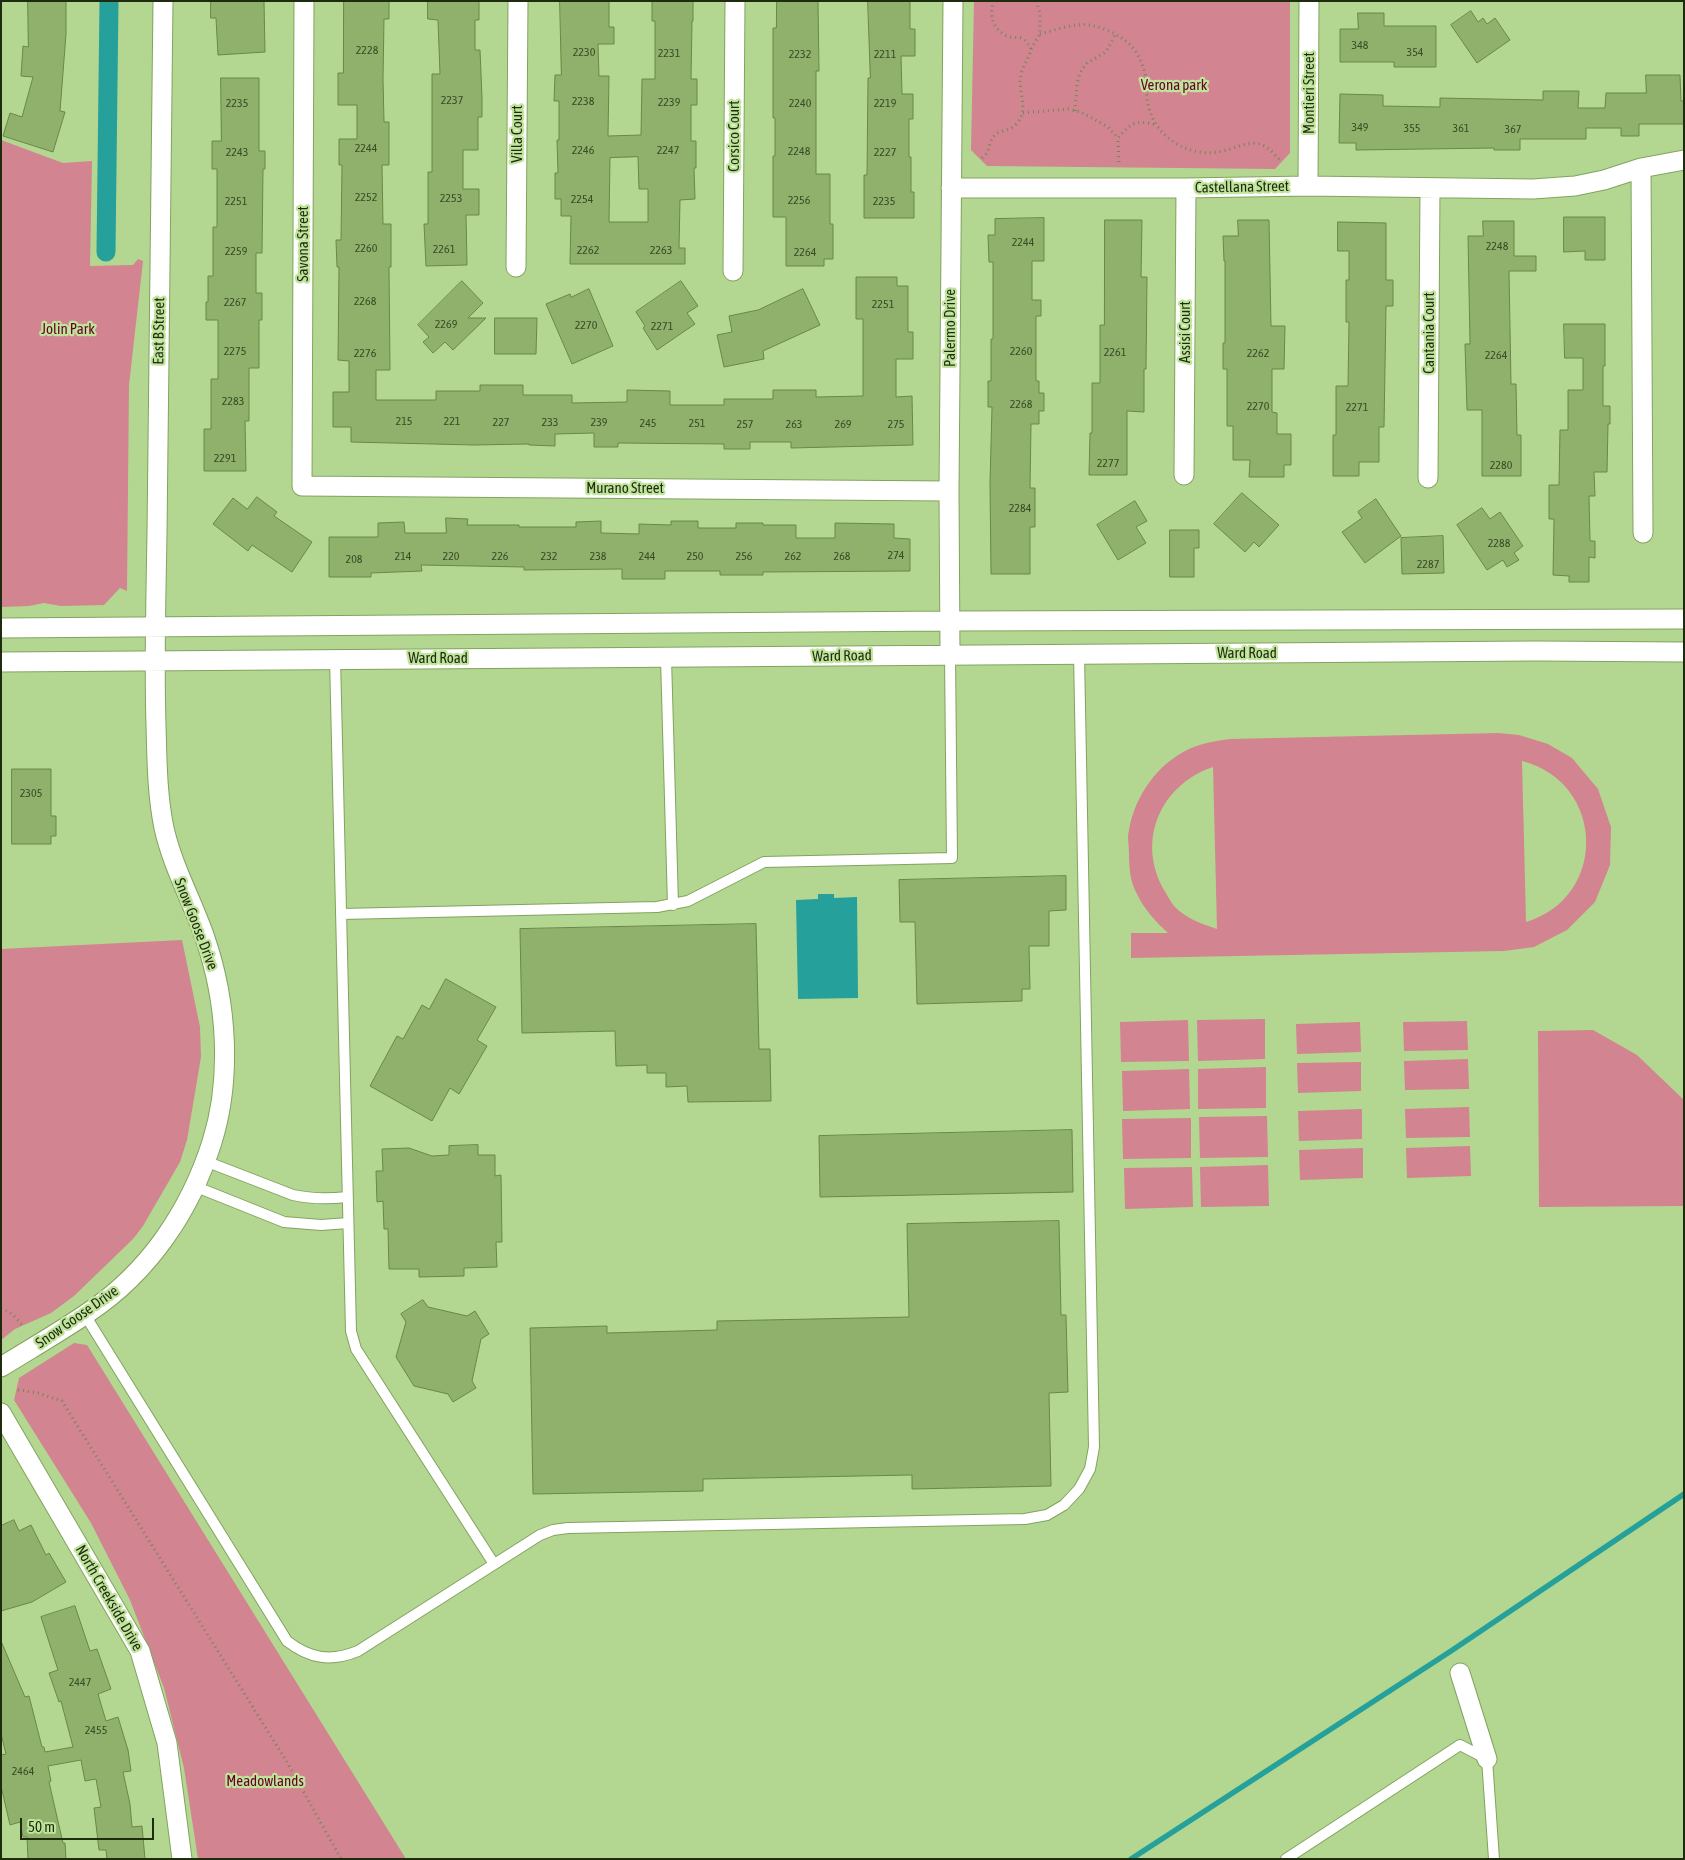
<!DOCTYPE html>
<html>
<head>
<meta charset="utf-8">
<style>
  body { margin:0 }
  #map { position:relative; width:1685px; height:1860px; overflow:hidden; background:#b3d790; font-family:"Asap Condensed",sans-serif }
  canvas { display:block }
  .frame { position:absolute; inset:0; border:2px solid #1e2b0f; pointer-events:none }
  .scale { position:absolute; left:20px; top:1818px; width:134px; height:22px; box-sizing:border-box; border:2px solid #1e2b0f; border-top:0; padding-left:6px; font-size:15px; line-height:18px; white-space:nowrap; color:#1e2b0f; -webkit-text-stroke:4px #c0e49c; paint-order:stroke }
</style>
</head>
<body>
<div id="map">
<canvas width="1685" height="1860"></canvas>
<div class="frame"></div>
<div class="scale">50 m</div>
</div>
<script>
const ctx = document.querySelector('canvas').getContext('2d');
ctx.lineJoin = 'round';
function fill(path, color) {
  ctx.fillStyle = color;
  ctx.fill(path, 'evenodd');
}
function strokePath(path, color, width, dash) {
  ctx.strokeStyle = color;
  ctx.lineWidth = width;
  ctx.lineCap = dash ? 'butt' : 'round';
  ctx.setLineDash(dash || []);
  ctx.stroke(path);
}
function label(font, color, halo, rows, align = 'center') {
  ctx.font = font + ' "Asap Condensed",sans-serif';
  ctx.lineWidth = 4.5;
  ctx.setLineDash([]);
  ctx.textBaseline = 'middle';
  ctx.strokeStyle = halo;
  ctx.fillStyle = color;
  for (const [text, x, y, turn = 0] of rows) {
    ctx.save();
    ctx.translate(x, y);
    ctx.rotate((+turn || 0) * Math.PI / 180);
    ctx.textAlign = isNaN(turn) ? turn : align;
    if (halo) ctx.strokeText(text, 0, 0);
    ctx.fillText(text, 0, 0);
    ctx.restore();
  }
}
const green = new Path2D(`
  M974,1H1290V153L1275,169L987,166L971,150Z
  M1,140L63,163L92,161L90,266L133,265L138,259L143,261L129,385L127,591L120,588L104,605L61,606L44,603L29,606L1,607Z
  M1498,733L1519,735L1548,744L1572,758L1598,789L1611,827L1610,865L1595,902L1567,930L1534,947L1504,951L1131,958V933H1168C1156,922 1144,909 1137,894C1130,882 1129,866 1129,853C1129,845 1127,837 1129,830C1135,796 1157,764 1189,749C1202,743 1216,741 1230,739ZM1522,761C1605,782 1609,897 1526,922ZM1213,767L1217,929C1202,924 1185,918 1174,906C1171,902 1168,897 1166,893C1135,844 1159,785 1213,767Z
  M182,940L200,1027L201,1057L187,1140L180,1162L143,1226L133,1239L74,1296L51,1313L15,1329L1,1340V949Z
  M1265,1019V1059L1198,1061L1197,1020Z
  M1188,1020L1189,1061L1121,1062L1120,1022Z
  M1467,1021L1468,1050L1404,1051L1403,1022Z
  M1360,1022L1361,1052L1297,1054L1296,1024Z
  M1593,1030L1637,1055L1684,1100V1206L1539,1207L1538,1031Z
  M1468,1059L1469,1089L1405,1090L1404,1061Z
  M1361,1062V1091L1298,1093L1297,1063Z
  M1266,1067V1108L1198,1109V1069Z
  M1189,1069L1190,1109L1123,1111L1122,1071Z
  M1469,1107L1470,1137L1406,1138L1405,1109Z
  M1362,1109V1139L1299,1141L1298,1111Z
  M1267,1116L1268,1157L1200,1158L1199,1117Z
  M1191,1118V1158L1123,1159L1122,1119Z
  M1470,1146L1471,1176L1407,1178L1406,1148Z
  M1363,1148V1178L1300,1180L1299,1150Z
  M1268,1165L1269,1206L1201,1207L1200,1167Z
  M1192,1167L1193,1207L1125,1209L1124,1168Z
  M74,1343L87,1345L406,1859H198L184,1768L164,1688L130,1600L91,1523L14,1400L19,1378Z`);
const water = new Path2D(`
  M818,894H834V898L857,897L858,998L798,999L796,900L818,899Z`);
const stream = new Path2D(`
  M1131,1859L1451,1651L1684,1494`);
const canal = new Path2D(`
  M106,252L109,1`);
const building = new Path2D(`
  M28,1H66V34L60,111L65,112L53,152L3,136L10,113L22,117L33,77L21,76L23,46L28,47Z
  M211,1H264L265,52L218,55L216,18H211Z
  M344,1H389V19H384L383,79L384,122H389V165H382L383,224H391V267H389L390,370H376V400H436V391H480V385H523V395H572V403L627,402V390L670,391V405H724V399H773V390H816V397L863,396V319H856V277H897V286H908V332H913V359H896V397L912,396L913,445L791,448V442H750V449H724V444L618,443V447H594V433L555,434V446L529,445V444L474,445L351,442V427H333V392H349V361L338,360L339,267H337L336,240H341L342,165H339V139H357V105H338V73H343Z
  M428,1H479V20H475V50H480L482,98V117H478V150H463V189H479V215H466L467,265L426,266L424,224H428V172H432V74H440L438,20L428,19Z
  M560,1H609V27H614V44H598L599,76H609L608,136L641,135L642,79H655V21H652V1H693V21H692L691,79H697V105H691V141H696V168H694L695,199L680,200L679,248H685V264H570L571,216H561V199H555V173H558L557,140H559V101H554L555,75H561ZM638,157L639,189H648V222H609L610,158Z
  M777,1H818L819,71H816V174H830V224H833V259H824V266H786V217H773V156H775V118H773V28H776Z
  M868,1H910V29H915V56H901L902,94H913V119H909V157H911V192H914V218H864V175H867L868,78H870Z
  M1471,11L1478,22L1483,18L1487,24L1495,18L1510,40L1477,63L1451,25Z
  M1358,13H1384V26H1436V67H1394V62H1340V29H1358Z
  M1646,75H1680L1681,101H1684V124H1639V136H1621V128H1586V139H1520V150H1494V148L1356,150V143H1339L1340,94L1383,95V106L1440,107V98L1543,100V91H1579L1578,108H1605L1606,93H1646Z
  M221,78H259V151H265V169H263L262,253H256V293H262V320H259V368H249V421H245L246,471H204V429H211V379H218V320H206V302H208V276H213V227H217V169H212V141H221Z
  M1564,217H1605V260H1585V251L1564,252Z
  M1044,218V261H1032V300H1041V316H1036V381H1039V393H1044V411H1039V424H1031L1030,488H1035V527H1030V574H991L990,483L992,407H988V381H991V339H993V262H989L988,235H995V219Z
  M1105,220H1142L1141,277H1147L1146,369H1144V412L1127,411V475H1089L1090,433H1092V383H1100V325H1104Z
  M1238,220H1269L1271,326H1285L1284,369H1272V412L1277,413V434H1291V465H1284V477H1249L1250,460H1233V426H1227V369H1223V343H1225V261H1224L1223,236H1238Z
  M1483,221H1514V256H1536V271H1509L1511,384H1516L1517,435H1521V476H1482V410H1467L1465,344H1470L1468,236H1483Z
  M1338,222L1386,223V280H1393V306H1386L1384,427H1379V462H1359V476H1333V435H1336V386H1348L1349,322H1346V280H1349V251H1338Z
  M462,281L483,303L468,318H486L453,350L445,342L433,353L423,342L429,337L418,325Z
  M681,281L698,306L687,313L695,324L657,350L643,328L645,326L636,312Z
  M589,289L613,346L572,364L546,304L570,294L571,297Z
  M803,289L820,325L763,351L764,359L724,367L717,335L732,332L729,316L758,310Z
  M495,318H537L536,354H495Z
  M1564,324H1605V366H1603V406H1610V424H1608L1607,472H1594L1595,496H1589L1590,541H1595V558L1589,557V582H1569V576L1553,575L1554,519H1549V485H1559L1560,430H1568V390H1583V358H1565Z
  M1242,493L1279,525L1259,547L1254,542L1245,552L1214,524Z
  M257,497L277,512L274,516L312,542L292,572L252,545L248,551L213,524L233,498L247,509Z
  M1376,499L1401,536L1365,563L1342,532L1362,518L1358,512Z
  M1135,501L1147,521L1136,527L1146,543L1118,560L1097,525Z
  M1482,508L1490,519L1500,512L1523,546L1514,553L1519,560L1507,567L1503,560L1487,570L1457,525Z
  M446,518L468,519L467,525H519V527H576V522L601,521V533L639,534V524L671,525V521H698V528H736V523H763V525H796V538H835V523L894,524V538L910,539V571L763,572V575H720V571H665V579H622V569L524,570V567L421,565L422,571L371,573V577H329V537H378V523L404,522L405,533H446Z
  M1170,530H1199V548H1194V577H1170Z
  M1443,536L1444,573L1402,574L1401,538Z
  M12,769H51V816H56V836H51V844H12Z
  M1066,876V910L1049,911V946H1029L1030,989H1022V1001L917,1004L915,922H900L899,880Z
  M756,924L759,1049H770L771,1101L688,1102L687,1086L666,1087V1073H647V1065L616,1066L615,1031L522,1033L520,929Z
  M446,979L496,1007L477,1040L487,1046L459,1094L450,1088L432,1121L370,1086L397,1036L403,1039L422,1005L429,1009Z
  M1072,1130L1073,1192L820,1197L819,1136Z
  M478,1145V1155H495V1176L501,1175L502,1242H496L497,1267L464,1268V1276L419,1277V1269H389L388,1229H384L383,1201L377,1202L376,1171H383L382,1149L409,1148L432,1156L449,1155V1146Z
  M1059,1221L1061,1315H1066L1068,1392L1049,1393L1051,1486L912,1489V1475L703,1479V1491L533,1494L530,1328L607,1326V1333L717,1330V1321L909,1317L907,1224Z
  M423,1300L428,1307L467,1316L475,1311L489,1334L481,1339L472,1381L476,1388L453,1402L448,1394L414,1386L396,1357L406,1322L401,1314Z
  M14,1520L19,1531L31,1525L46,1555L49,1553L66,1582L32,1602L1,1611V1526Z
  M75,1606L90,1651L97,1649L111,1689L98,1694L106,1721L118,1717L128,1750L131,1771L123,1772L130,1804L132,1827L142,1826L145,1859H107L106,1850H99L94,1808L101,1807L96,1779L85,1781L81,1760L48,1766L51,1781L49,1782L63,1843H65L66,1859H28L27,1837H23L20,1822L10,1825L1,1786V1755L6,1754L1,1734V1641L25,1697L29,1696L42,1747H44L45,1752L73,1747L61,1701L59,1702L49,1673L58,1670L41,1617Z`);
const path = new Path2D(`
  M1040,34C1052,31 1065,26 1077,25C1094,22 1121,34 1132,47C1138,53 1143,65 1145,74C1147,81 1146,89 1147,97C1148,112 1155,126 1166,136C1182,150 1202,156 1223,151C1237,148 1252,138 1266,147C1271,150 1276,156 1280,160
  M1031,49L1040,34V13L1036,1
  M1075,111L1077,84L1080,73L1087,63L1106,52L1115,35
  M1023,113L1068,109L1081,112L1108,127L1118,138
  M982,158C992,150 987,143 995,135C1000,130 1010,131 1015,125C1031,111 1017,92 1021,74C1023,66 1029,58 1031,49C1029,45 1026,40 1021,38C1016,37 1010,38 1005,35C992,28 989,14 994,1
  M1119,162L1118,138C1131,123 1135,119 1156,125
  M1,1309C11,1311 17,1319 23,1326
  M18,1390L38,1393L62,1401L287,1762L341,1859`);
const lane = new Path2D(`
  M335,658L351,1331L356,1349L494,1564
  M666,658L673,905
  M341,914L657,907L688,901L764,862L952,858L950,655
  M205,1161L293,1195C311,1199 328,1199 347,1197
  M194,1186L284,1222L321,1225L348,1223
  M85,1315L287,1641C310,1659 331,1662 358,1651L540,1535L553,1530L568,1528L1025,1519L1047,1515L1064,1505L1079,1489L1090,1469L1094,1447L1079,654
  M1286,1859L1460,1745L1487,1759L1494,1859`);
const street = new Path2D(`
  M304,1L302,486L949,491
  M1641,168L1643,533
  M1308,186L1309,1
  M951,188H1186L1308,186L1533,189L1575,186L1604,180L1641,168L1684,160
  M516,267L518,1
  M733,271L735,1
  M1184,475L1186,188
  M1428,478L1430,188
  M1,628L949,621L1684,619
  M950,655L949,491L953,1
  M1,662L1536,651L1684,652
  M1,1367C30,1349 60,1332 89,1312C149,1272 190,1211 212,1142C232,1078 227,1002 205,938C192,900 173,868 164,828C157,794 157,760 156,725C154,661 156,597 157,533C159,356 161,179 163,1
  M1,1413L140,1651L167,1743L182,1859
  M1460,1673L1487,1759`);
const numberNames = [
  ["348",1360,45],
  ["2228",367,50],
  ["2230",584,52],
  ["354",1415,52],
  ["2231",669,53],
  ["2232",800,54],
  ["2211",885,54],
  ["2237",452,100],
  ["2238",583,101],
  ["2239",669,102],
  ["2235",237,103],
  ["2240",800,103],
  ["2219",885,103],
  ["349",1360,127],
  ["355",1412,128],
  ["361",1461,128],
  ["367",1513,129],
  ["2244",366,148],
  ["2246",583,150],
  ["2247",668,150],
  ["2248",799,151],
  ["2243",237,152],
  ["2227",885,152],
  ["2252",366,197],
  ["2253",451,198],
  ["2254",582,199],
  ["2256",799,200],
  ["2251",236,201],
  ["2235",884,201],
  ["2244",1023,242],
  ["2248",1497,246],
  ["2260",366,248],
  ["2261",444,249],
  ["2262",588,250],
  ["2263",661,250],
  ["2259",236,251],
  ["2264",805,252],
  ["2268",365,301],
  ["2267",235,302],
  ["2251",883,304],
  ["2269",446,324],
  ["2270",586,325],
  ["2271",662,326],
  ["2275",235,351],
  ["2260",1021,351],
  ["2261",1115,352],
  ["2276",365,353],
  ["2262",1258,353],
  ["2264",1496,355],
  ["2283",233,401],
  ["2268",1021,404],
  ["2270",1258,406],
  ["2271",1357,407],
  ["215",404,421],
  ["221",452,421],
  ["227",501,422],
  ["233",550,422],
  ["239",599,422],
  ["245",648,423],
  ["251",697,423],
  ["257",745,424],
  ["263",794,424],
  ["269",843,424],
  ["275",896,424],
  ["2291",225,458],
  ["2277",1108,463],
  ["2280",1501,465],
  ["2284",1020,508],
  ["2288",1499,543],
  ["274",896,555],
  ["214",403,556],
  ["220",451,556],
  ["226",500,556],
  ["232",549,556],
  ["238",598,556],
  ["244",647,556],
  ["250",695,556],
  ["256",744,556],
  ["262",793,556],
  ["268",842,556],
  ["208",354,559],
  ["2287",1428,564],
  ["2305",31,793],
  ["2447",80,1682],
  ["2455",96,1730],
  ["2464",23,1771]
];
const parkNames = [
  ["Verona park",1174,85],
  ["Jolin Park",68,329],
  ["Meadowlands",265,1781]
];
const streetNames = [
  ["Montieri Street",1309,93,-90],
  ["Villa Court",517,134,-90],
  ["Corsico Court",734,136,-90],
  ["Castellana Street",1242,187,-1],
  ["Savona Street",303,244,-90],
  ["Palermo Drive",950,328,-90],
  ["East B Street",159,331,-89],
  ["Assisi Court",1185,332,-90],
  ["Cantania Court",1429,333,-90],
  ["Murano Street",625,488],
  ["Ward Road",1247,653],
  ["Ward Road",842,656,-1],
  ["Ward Road",438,658],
  ["Snow Goose Drive",196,924,69],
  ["Snow Goose Drive",77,1317,-35],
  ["North Creekside Drive",109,1598,60]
];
fill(green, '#d28490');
fill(water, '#25a09a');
strokePath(stream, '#25a09a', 5.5);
strokePath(canal, '#25a09a', 19);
fill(building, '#8fb16c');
strokePath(building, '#688845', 1);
strokePath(lane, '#82a35f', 12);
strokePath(street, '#82a35f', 21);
strokePath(path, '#6e8855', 3, [1, 4]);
strokePath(lane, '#fff', 10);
strokePath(street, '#fff', 19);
label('12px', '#3a4c26', null, numberNames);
label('15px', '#670025', '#c0e49c', parkNames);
label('15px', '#1e2b0f', '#c0e49c', streetNames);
</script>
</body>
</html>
